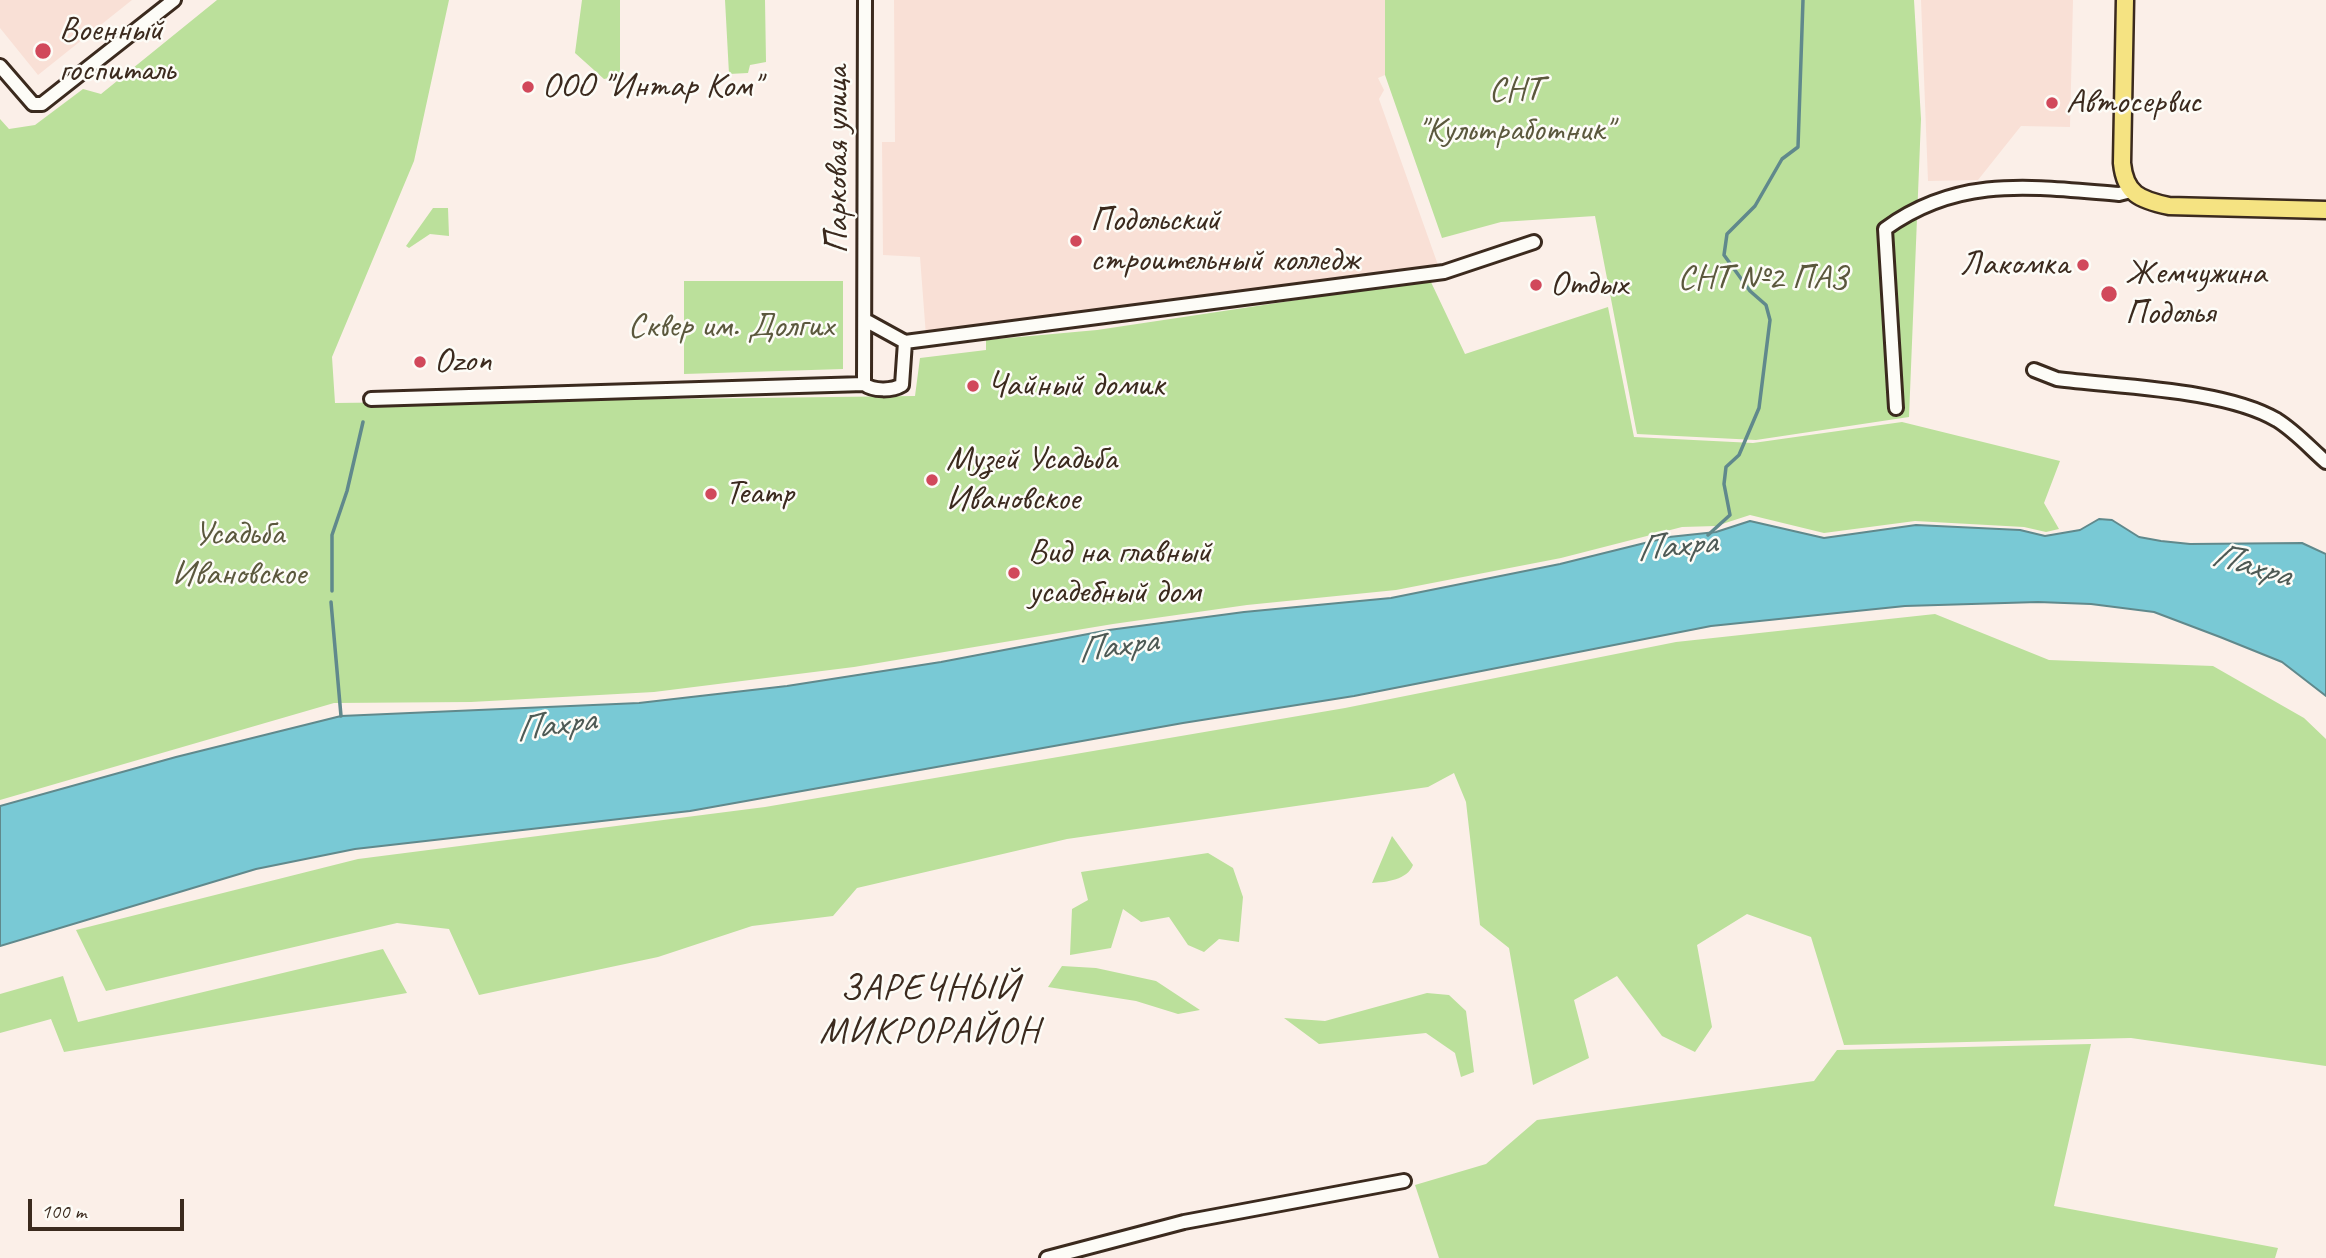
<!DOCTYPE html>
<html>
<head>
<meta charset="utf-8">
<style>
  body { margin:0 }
  #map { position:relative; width:2326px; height:1258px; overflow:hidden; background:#fbefe8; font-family:Caveat,sans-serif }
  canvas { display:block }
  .scale { position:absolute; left:28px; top:1199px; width:156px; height:32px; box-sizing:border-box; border:4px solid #3b2a1e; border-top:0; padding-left:9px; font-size:21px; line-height:24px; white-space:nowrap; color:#3b2a1e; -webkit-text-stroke:5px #fdfcf7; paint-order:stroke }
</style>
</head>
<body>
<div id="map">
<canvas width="2326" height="1258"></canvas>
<div class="scale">100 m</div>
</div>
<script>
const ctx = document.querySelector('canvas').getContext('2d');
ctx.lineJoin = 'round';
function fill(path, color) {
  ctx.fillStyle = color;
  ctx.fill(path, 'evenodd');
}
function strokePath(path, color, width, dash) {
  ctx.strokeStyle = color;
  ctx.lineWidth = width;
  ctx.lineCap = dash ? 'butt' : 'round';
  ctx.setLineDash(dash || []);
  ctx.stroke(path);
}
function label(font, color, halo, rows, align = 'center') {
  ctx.font = font + ' Caveat,sans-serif';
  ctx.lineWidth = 5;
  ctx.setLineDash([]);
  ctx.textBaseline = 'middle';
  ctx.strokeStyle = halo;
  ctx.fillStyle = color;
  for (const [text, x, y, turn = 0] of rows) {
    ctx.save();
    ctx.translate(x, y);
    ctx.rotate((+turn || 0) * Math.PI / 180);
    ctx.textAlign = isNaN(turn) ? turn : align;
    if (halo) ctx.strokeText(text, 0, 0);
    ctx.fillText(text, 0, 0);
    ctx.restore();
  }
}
const built = new Path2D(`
  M0,0H132L38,75L0,28Z
  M894,0H1385V75L1378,78L1384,90L1379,99L1438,265L926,336L920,257L883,255L882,142H895Z
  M1921,0H2073L2070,127L2021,126L1978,180L1928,181Z`);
const green = new Path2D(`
  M217,0H449L414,161L332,357L335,403L915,396L920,358L986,350V340L1097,330L1430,280L1465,354L1608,307L1634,437L1753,443L1902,422L2060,461L2044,503L2059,529L2046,532L2024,527L1915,521L1824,533L1750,515L1716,526L1682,527L1561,558L1396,590L1247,605L1113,624L854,667L654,692L471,702L334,703L0,800V119L9,129L35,125L83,89L101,94Z
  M582,0H620V76L604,79L575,53Z
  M725,0H765L766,62L750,65L748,73L729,74Z
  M1385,0H1914L1921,119L1909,417L1756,440L1637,434L1595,216L1501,222L1442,238L1385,75Z
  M433,208H448L449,236L430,234L409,248L406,246Z
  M684,281H843V369L684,374Z
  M1935,614L2049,660L2213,666L2304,718L2326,739V1066L2131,1038L1844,1045L1811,937L1747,914L1697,945L1712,1027L1695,1052L1662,1036L1617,976L1574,1000L1589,1058L1533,1085L1509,948L1480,925L1466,802L1454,773L1428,787L1067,839L857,888L833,916L752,926L658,957L479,995L449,929L397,923L106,991L76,930L358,859L765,807L1345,708L1676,642Z
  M1392,836L1413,865C1407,880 1387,882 1372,883Z
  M1208,853L1233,868L1243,897L1239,942L1219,939L1204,952L1188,945L1169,917L1141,922L1123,909L1111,948L1070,955L1072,909L1088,900L1081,872Z
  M383,949L407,993L64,1052L51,1019L0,1033V994L63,976L78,1022Z
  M1062,966L1096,968L1156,981L1200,1010L1178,1014L1136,1001L1048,987Z
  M1427,993L1449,995L1466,1011L1474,1072L1461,1077L1455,1053L1426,1033L1319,1044L1284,1018L1325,1021Z
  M2091,1044L2054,1206L2278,1248L2275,1258H1439L1415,1185L1486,1164L1537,1120L1814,1081L1837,1050Z`);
const water = new Path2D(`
  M2099,519L2112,520L2139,537L2161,541L2190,544L2302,543L2326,554V696L2282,662L2220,637L2154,612L2091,604L2038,602L1905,606L1711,626L1354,696L1183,723L690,811L355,849L256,869L0,946V806L176,757L341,716L639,703L787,686L941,662L1109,630L1244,612L1391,598L1560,564L1669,537L1716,532L1750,521L1824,538L1916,525L2020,530L2045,536L2080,530Z`);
const stream = new Path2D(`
  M1708,535L1730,515L1724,484L1726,467L1739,455L1759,408L1770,320L1766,305L1750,291L1724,255L1727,234L1755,206L1782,159L1798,147L1803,0
  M332,591V535L347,491L363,422
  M331,602L341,716`);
const minor = new Path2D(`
  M0,66L33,104H42L174,0
  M865,320L905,342L902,385C892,391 873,391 864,384L865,0
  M905,342L1444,272L1534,242
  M2034,370L2057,379C2119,387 2225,389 2277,420C2296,432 2310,448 2326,462
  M371,399L864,384
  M1896,408L1885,229C1959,175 2032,187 2119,194L2131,191
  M1047,1258L1184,1222L1404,1181`);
const major = new Path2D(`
  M2125,0L2122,163C2125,194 2140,200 2169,206L2326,210`);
const markers = [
  [43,51,9,"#d1495b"],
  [528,87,7,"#d1495b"],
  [2052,103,7,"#d1495b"],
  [1076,241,7,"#d1495b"],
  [2083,265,7,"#d1495b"],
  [1536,285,7,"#d1495b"],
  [2109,294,9,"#d1495b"],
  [420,362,7,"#d1495b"],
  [973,386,7,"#d1495b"],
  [932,480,7,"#d1495b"],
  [711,494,7,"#d1495b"],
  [1014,573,7,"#d1495b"]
];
const poiNames = [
  ["Военный",59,31],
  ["госпиталь",59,71],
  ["ООО \"Интар Ком\"",542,87],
  ["Автосервис",2066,103],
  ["Подольский",1090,221],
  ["строительный колледж",1090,261],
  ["Лакомка",2069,265,"right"],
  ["Жемчужина",2125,274],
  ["Подолья",2125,314],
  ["Отдых",1550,285],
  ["Ozon",434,362],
  ["Чайный домик",987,386],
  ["Музей Усадьба",946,460],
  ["Ивановское",946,500],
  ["Театр",725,494],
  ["Вид на главный",1028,553],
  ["усадебный дом",1028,593]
];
const parkNames = [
  ["СНТ",1515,91],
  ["\"Культработник\"",1515,131],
  ["СНТ №2 ПАЗ",1762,279],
  ["Сквер им. Долгих",731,327],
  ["Усадьба",239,535],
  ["Ивановское",239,575]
];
const streetNames = [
  ["Парковая улица",838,160,-90]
];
const waterNames = [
  ["Пахра",1676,547,-6],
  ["Пахра",2251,566,16],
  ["Пахра",1117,647,-8],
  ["Пахра",555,726,-8]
];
const neighbourhoodNames = [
  ["ЗАРЕЧНЫЙ",930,989],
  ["МИКРОРАЙОН",930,1032]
];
fill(built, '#f9e0d6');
fill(green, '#bbe09b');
fill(water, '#79c9d5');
strokePath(water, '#60898c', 2);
strokePath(stream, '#60898c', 3.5);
strokePath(minor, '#3b2a1e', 18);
strokePath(major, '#3b2a1e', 21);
strokePath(minor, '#fdfcf7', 12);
strokePath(major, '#f5e382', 16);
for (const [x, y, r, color] of markers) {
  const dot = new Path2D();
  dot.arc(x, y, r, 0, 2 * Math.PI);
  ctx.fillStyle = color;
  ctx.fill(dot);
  strokePath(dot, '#fdfcf7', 2.5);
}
label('35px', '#3b2a1e', '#fdfcf7', poiNames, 'left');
label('35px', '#5b583d', '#fdfcf7', parkNames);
label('35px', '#3b2a1e', '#fdfcf7', streetNames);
label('italic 37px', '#4e5a55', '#fdfcf7', waterNames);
ctx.letterSpacing = '2px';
label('37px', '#3b2a1e', '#fdfcf7', neighbourhoodNames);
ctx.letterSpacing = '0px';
</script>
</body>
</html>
